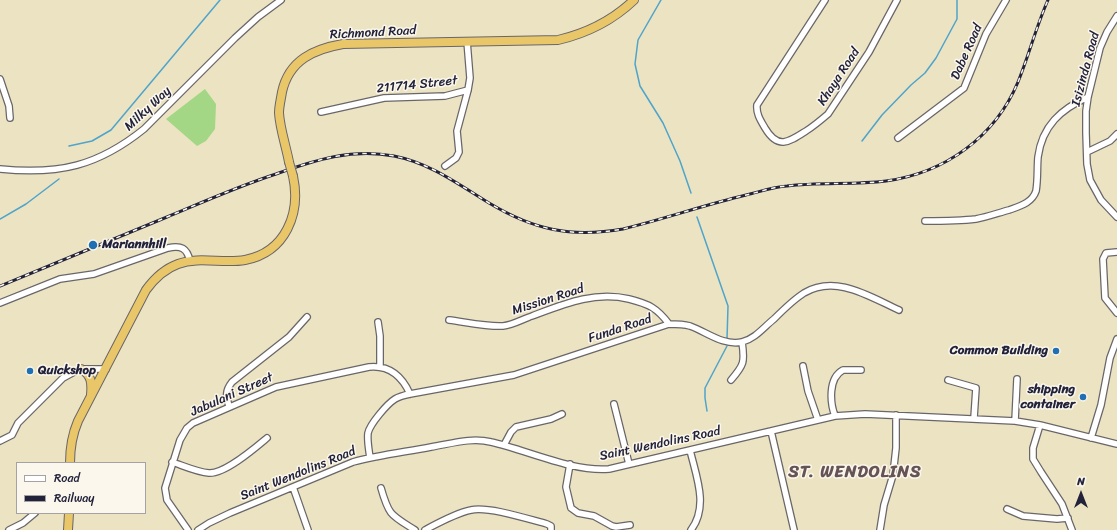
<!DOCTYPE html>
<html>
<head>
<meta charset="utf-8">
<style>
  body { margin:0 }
  #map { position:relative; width:1117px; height:530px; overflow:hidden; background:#ece3c2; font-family:Sriracha,sans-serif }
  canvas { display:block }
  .legend { position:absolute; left:16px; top:462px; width:130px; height:52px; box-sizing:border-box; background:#fbf7ec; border:1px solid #a4a2a5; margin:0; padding:5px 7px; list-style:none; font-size:12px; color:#22223b }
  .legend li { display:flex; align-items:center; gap:8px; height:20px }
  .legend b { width:20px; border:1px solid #a4a2a5 }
  .north { position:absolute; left:1061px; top:474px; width:40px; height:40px; -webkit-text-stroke:3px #fbf7ec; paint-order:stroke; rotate:0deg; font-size:11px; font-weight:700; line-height:16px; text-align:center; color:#22223b }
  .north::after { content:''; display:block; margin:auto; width:14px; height:18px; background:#22223b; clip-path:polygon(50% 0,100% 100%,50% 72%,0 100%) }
</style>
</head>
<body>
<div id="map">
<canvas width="1117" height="530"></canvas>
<ul class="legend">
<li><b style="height:5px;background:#fff"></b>Road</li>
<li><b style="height:5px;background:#22223b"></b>Railway</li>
</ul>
<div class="north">N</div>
</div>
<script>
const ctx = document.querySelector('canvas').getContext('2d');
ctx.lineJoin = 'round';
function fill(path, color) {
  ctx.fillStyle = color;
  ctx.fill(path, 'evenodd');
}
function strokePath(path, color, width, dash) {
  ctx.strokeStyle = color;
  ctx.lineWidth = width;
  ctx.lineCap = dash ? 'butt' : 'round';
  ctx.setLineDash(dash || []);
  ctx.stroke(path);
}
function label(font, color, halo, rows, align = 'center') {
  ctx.font = font + ' Sriracha,sans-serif';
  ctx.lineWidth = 3;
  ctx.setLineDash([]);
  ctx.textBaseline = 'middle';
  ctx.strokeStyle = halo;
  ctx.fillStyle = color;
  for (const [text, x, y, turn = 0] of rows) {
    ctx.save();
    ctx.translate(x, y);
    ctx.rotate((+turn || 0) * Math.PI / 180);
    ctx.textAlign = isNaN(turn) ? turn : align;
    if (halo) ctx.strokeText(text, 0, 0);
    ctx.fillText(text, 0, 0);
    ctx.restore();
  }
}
const green = new Path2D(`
  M205,89L216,104L215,129L206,141L197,146L166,119Z`);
const stream = new Path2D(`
  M661,0L638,40L635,64L640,86L663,123L680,161L691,193
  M862,141L882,115L911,85L925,73L936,58L957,19V0
  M69,146L92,141L111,130L220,0
  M697,217L728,306L727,339
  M0,219L26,204L59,179
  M707,411L705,398V388L727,346`);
const minor = new Path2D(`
  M825,0L757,105C756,114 761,121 765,128C778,150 789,142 806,131C814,126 821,120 828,114L869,52L897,0
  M1117,16L1107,32L1100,48L1088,97L1086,111V133L1087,164L1090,180L1101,200L1117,217
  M0,79L9,106L10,118
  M321,112L384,98L445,96L468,90
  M898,138L964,88L986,34L1006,0
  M1087,152L1110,141L1117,134
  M445,166L456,158L459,152L457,131L468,90L470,78L467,41
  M0,169C59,175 98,166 144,129L235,38L258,17L281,0
  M925,221C942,221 959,221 976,219C987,217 998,213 1009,210C1020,206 1032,203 1036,191C1038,179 1037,168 1038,157C1042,126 1061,109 1088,97
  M1117,252L1106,253L1103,259L1105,298L1117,313
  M0,303L60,279L94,274L168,248C181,245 187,248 190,261
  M449,320C465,322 488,327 503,326C513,325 523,319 532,316C564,304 594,291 629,299C649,304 657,308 669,324
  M378,322L380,336V367
  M803,366L808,391L818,420
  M731,380C744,365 745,362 742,342
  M948,380L976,388L974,418
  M614,404L629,464
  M229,406C226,396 225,391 232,382L289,337L307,317
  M835,416C830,403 828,378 843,370H861
  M1015,421L1017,379
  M1040,425L1033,448V459L1041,472L1062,504L1072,530
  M771,431L794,530
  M1091,438L1101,405L1110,358L1117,339
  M0,441L12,435L18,423L63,378L74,372L81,369H106
  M504,445L511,432L516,427L551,419L562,414
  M690,450C696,476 709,506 691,530
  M370,458C369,450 367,441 368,433C370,424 387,404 395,399C400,396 405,395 410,394L514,375L669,324C677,324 683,324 690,326C707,332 723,346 742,342C755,339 764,327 774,319C783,310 793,300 804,293C836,274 870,297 899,310
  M172,462C184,466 197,472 209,473C225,474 255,448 267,438
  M570,464L566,487L571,508L578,513L594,516L612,526L616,527L630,525
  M293,487L308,530
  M381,488C389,516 391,515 415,530
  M1007,509L1023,516L1057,519L1068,518
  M9,530L23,523L35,513
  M188,530L167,500L165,488L180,440L187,428L193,423L276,387L369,367C389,365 402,376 410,394
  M198,530L209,523L230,513L353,462C379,455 405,452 431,447C450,444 471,437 491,442C527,450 572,472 609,469L835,416L865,414L1015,421L1040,425L1117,444
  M425,530C438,523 456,513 471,510C488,506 528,519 547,524L551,526V530
  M880,530L884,505L893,475L896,448V415`);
const highway = new Path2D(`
  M289,162C286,146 280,129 279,113C279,106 281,99 282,92C289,60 314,49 343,44L558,40C588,33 612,21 634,0
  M81,369C92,375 92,384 91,395
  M70,463C70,448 72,435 78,421L146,290C154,279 164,269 178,264C199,256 223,264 245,260C286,252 301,213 293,176
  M68,530L69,513`);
const rail = new Path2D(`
  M0,286C56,263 111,240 167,217C203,202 239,186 276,174C315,160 352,148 394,156C430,163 458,184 489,203C534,230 571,238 623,229C664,219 704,205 746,195C759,192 773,187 787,186C820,182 853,185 886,181C945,173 995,137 1018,82C1029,55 1036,27 1048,0`);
const highwayBridge = new Path2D(`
  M289,162L293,176`);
const markers = [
  [93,245,5,"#1f6fb2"],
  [1056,351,4,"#1f6fb2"],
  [30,371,4,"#1f6fb2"],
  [1083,397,4,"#1f6fb2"]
];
const streetNames = [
  ["Richmond Road",373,33,-3],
  ["Dabe Road",967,52,-66],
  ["Isizinda Road",1086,69,-75],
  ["Khaya Road",839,77,-57],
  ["211714 Street",417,85,-6],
  ["Milky Way",148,109,-43],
  ["Mission Road",548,300,-18],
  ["Funda Road",620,329,-18],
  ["Jabulani Street",232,395,-24],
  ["Saint Wendolins Road",660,444,-12],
  ["Saint Wendolins Road",298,474,-22]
];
const poiNames = [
  ["Mariannhill",102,245],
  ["Common Building",1048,351,"right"],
  ["Quickshop",38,371],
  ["shipping",1075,390,"right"],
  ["container",1075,405,"right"]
];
const districtNames = [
  ["ST. WENDOLINS",855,473]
];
fill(green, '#a3d685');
strokePath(stream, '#4ea4cb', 1.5);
strokePath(minor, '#69666a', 8);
strokePath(highway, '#69666a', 10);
strokePath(minor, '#fff', 5.5);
strokePath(highway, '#e9c769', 8);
strokePath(rail, '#22223b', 3);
strokePath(rail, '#fbf7ec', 1.5, [4.5]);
strokePath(highwayBridge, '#69666a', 10, []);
strokePath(highwayBridge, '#e9c769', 8);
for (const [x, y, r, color] of markers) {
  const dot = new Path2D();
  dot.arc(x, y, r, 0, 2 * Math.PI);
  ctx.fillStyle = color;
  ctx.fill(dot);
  strokePath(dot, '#fbf7ec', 1.5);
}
label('13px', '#22223b', '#fbf7ec', streetNames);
label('bold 13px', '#22223b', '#fbf7ec', poiNames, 'left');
ctx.letterSpacing = '1px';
label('bold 17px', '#665356', '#fbf7ec', districtNames);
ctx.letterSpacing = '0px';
</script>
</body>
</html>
